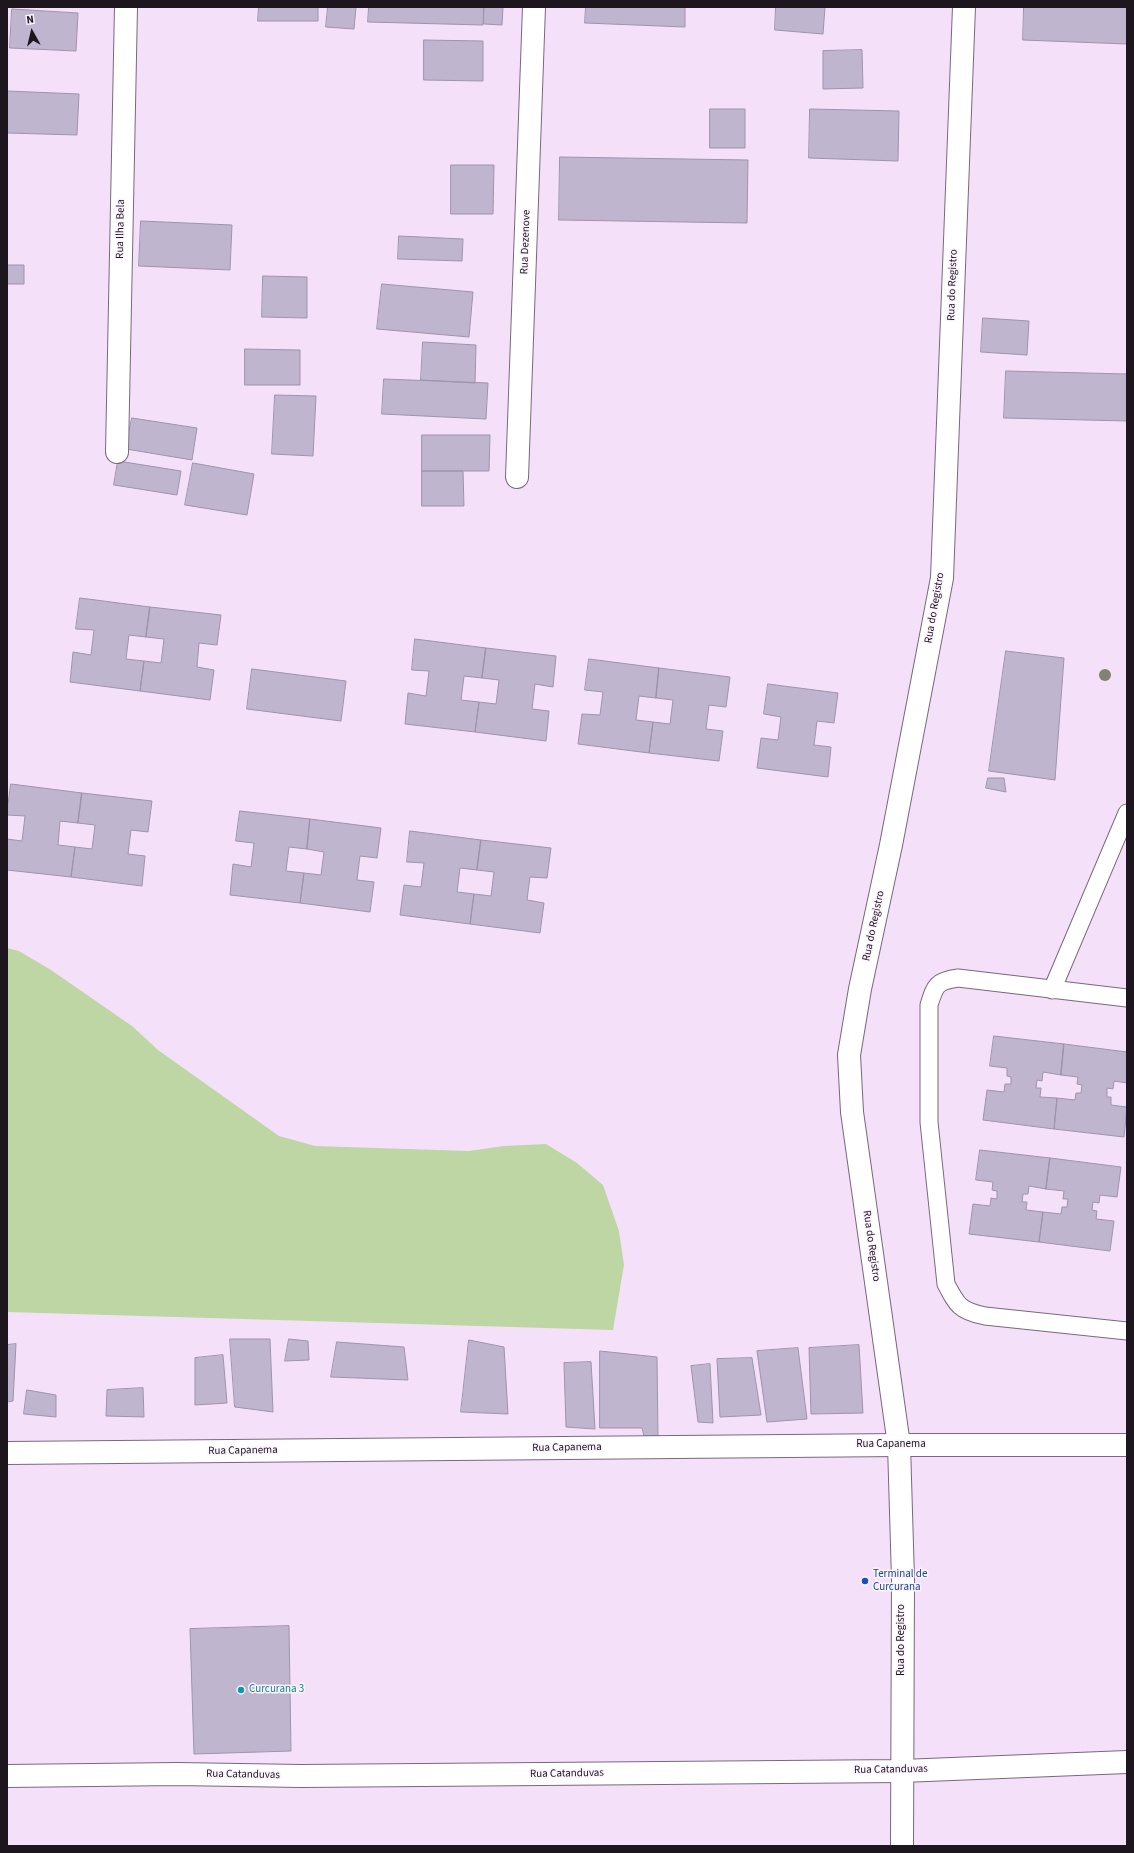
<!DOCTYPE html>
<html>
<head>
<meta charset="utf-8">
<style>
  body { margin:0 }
  #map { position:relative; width:1134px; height:1853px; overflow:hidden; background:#f4e1f9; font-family:"Source Sans 3",sans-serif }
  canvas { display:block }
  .frame { position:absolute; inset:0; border:8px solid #1d161e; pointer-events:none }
  .north { position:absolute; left:12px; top:12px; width:40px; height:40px; -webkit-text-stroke:3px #fbf3fd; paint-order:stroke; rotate:352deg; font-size:11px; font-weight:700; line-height:16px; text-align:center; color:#1d161e }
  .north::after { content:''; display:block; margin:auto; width:14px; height:18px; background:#1d161e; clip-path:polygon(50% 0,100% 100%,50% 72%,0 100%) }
</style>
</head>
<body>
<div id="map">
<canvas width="1134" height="1853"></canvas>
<div class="frame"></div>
<div class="north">N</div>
</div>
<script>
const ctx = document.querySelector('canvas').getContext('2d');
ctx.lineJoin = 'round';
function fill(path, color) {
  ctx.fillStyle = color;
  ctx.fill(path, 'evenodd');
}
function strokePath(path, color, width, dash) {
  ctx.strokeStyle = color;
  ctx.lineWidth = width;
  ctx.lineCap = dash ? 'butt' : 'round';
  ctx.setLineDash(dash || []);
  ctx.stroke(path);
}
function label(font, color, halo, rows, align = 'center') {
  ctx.font = font + ' "Source Sans 3",sans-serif';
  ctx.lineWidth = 3;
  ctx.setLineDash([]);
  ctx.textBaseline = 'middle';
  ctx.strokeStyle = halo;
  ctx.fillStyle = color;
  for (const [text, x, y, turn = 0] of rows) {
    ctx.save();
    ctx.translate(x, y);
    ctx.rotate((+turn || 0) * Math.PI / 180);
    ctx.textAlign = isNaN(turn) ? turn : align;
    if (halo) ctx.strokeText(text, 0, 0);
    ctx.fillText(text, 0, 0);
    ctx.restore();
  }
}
const green = new Path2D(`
  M7,948L19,951L51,970L132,1026L158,1050L279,1136L315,1146L469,1151L504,1146L546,1144L577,1163L603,1185L619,1231L624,1265L613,1330L7,1312Z`);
const building = new Path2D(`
  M259,7H318V21H258Z
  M328,7H356L354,29L326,27Z
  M369,7H484L483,25L368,22Z
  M484,7H503L502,25L484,24Z
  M586,7H685V27L585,23Z
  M776,7H825L823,34L775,30Z
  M1024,7H1127V44L1023,40Z
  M12,9L78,13L76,51L10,48Z
  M424,40L483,41V81L424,80Z
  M862,50L863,88L823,89V51Z
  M7,91L79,94L77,135L7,133Z
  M710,109H745V148H710Z
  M810,109L899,111L898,161L809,158Z
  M560,157L748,160L747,223L559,220Z
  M451,165H494L493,214H451Z
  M141,221L232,225L230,270L139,266Z
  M399,236L463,239L462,261L398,259Z
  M7,265H24V284H7Z
  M263,276L307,277V318L262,317Z
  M382,284L473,292L469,337L377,329Z
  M983,318L1029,321L1027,355L981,352Z
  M423,342L476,345L475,383L421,380Z
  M245,349L300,350V385H245Z
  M1006,371L1127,374V421L1004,418Z
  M384,379L488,383L486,419L382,414Z
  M275,395L316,396L313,456L272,454Z
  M132,418L197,428L192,460L126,449Z
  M422,435H490L489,471H422Z
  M118,461L181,471L177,495L114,485Z
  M193,463L254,474L247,515L185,505Z
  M422,471H463L464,506H422Z
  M80,598L150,607L146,637L129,635L126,659L144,661L140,691L70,682L73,652L91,655L94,630L76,629Z
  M150,607L221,615L217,645L199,643L197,667L214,670L210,700L140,691L144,661L161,663L164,639L146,637Z
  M415,639L486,648L482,678L464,676L461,700L479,702L475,732L405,724L408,693L426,696L429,671L412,670Z
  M486,648L556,656L553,687L535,684L532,709L549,711L546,741L475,732L479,702L496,704L499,680L482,678Z
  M1006,651L1064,658L1055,780L989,771Z
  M589,659L659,668L656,698L639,696L636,720L653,722L649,753L578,744L582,714L600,715L603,692L585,690Z
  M659,668L730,677L726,707L709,705L706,729L723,731L719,761L649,753L653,722L670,724L673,700L656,698Z
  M252,669L346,681L341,721L247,709Z
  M768,684L838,693L834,723L817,721L814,745L831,747L828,777L757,768L761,738L778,740L781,717L764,714Z
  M988,778H1004L1006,792L986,788Z
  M11,784L82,793L78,823L60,821L58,845L75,847L71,877L7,870V839L22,841L25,816L7,815Z
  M82,793L152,801L148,832L131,830L128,854L145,856L142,886L71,877L75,847L92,849L95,825L78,823Z
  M240,811L310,819L307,849L289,847L286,871L304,873L300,903L230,895L233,864L251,867L254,843L236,841Z
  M310,819L381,828L377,858L360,856L357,880L374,882L370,912L300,903L304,873L321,875L324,852L307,849Z
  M410,831L481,840L477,870L460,868L457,892L474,894L470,924L400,915L404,885L421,887L424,863L407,862Z
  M481,840L551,848L547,878L530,877L527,900L544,903L540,933L470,924L474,894L491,896L494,872L477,870Z
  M994,1036L1064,1044L1061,1075L1043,1072L1042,1081L1037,1080L1036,1088H1041L1040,1097L1057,1098L1054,1129L983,1120L987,1090L1004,1092L1005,1084H1011V1077L1007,1076V1068L990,1066Z
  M1064,1044L1127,1052V1083L1114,1081L1113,1089L1107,1088V1097H1111V1105L1127,1107L1124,1137L1054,1129L1057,1098L1075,1100L1076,1093H1081L1082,1085L1077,1084L1078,1077L1061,1075Z
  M980,1150L1050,1158L1046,1189L1029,1186L1028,1194H1023L1022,1202H1027L1026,1210L1043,1212L1039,1242L969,1234L973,1204L990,1206L991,1198L997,1199V1191L992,1190L993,1182L976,1180Z
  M1050,1158L1121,1167L1117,1197L1100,1195L1099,1203L1093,1202L1092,1210L1097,1211L1096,1219L1114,1221L1110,1251L1039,1242L1043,1212L1061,1214L1062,1207H1067L1068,1199H1063L1064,1191L1046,1189Z
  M230,1339H270L273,1412L235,1407Z
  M289,1339L308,1341L309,1360L285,1361Z
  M469,1340L504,1347L508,1414L461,1412Z
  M337,1342L404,1347L408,1380L331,1377Z
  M16,1344L13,1401L7,1402V1345Z
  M859,1345L863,1413L811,1414L809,1348Z
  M798,1348L807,1419L767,1422L757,1351Z
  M600,1351L657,1357L658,1437L644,1436L642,1428H600Z
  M223,1355L227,1403L195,1405V1358Z
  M752,1358L761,1415L720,1417L717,1359Z
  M591,1362L595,1429L566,1427L564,1363Z
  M710,1364L713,1423L698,1422L691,1366Z
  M143,1388L144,1417L106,1416L107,1390Z
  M27,1390L56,1395V1417L24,1414Z
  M289,1626L291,1751L194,1754L190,1629Z`);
const service = new Path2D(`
  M1052,990L1127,813
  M1127,998L958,978C936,981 935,986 929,1005V1122L946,1284C957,1305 960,1311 985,1316L1127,1331`);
const minor = new Path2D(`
  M117,452L126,7
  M517,477L534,7
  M7,1453L899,1445H1127
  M7,1776L177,1774L301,1776L902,1771L1127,1762`);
const tertiary = new Path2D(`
  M902,1846L903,1579L899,1445L852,1112L849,1055L860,989L891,845L942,578L964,7`);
const trees = [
  [1105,675]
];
const markers = [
  [865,1581,4,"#1a4fb4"],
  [241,1690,4,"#0f9aa8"]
];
const streetNames = [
  ["Rua Ilha Bela",121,229,-89],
  ["Rua Dezenove",526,242,-88],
  ["Rua do Registro",953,285,-88],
  ["Rua do Registro",935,608,-80],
  ["Rua do Registro",874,926,-78],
  ["Rua do Registro",871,1246,82],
  ["Rua Capanema",891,1445],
  ["Rua Capanema",567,1448,-1],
  ["Rua Capanema",243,1451,-1],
  ["Rua do Registro",902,1640,-90],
  ["Rua Catanduvas",891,1770,-1],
  ["Rua Catanduvas",567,1774,-1],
  ["Rua Catanduvas",243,1775,1]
];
const transitNames = [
  ["Terminal de",873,1575],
  ["Curcurana",873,1588]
];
const cultureNames = [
  ["Curcurana 3",249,1690]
];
fill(green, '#bed6a4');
fill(building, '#c0b5cf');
strokePath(building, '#9e93ac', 1);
strokePath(service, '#79687d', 19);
strokePath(minor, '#79687d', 24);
strokePath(tertiary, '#79687d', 24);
strokePath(service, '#fff', 17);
strokePath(minor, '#fff', 22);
strokePath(tertiary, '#fff', 22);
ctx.fillStyle = '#808272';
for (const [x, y] of trees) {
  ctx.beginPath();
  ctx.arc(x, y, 6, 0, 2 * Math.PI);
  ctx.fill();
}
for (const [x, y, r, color] of markers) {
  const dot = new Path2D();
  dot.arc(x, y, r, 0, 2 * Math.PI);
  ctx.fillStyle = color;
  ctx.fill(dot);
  strokePath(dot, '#fbf3fd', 1.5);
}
label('11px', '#1d161e', '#fbf3fd', streetNames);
label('11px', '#164399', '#fbf3fd', transitNames, 'left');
label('11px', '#0d838f', '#fbf3fd', cultureNames, 'left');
</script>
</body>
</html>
